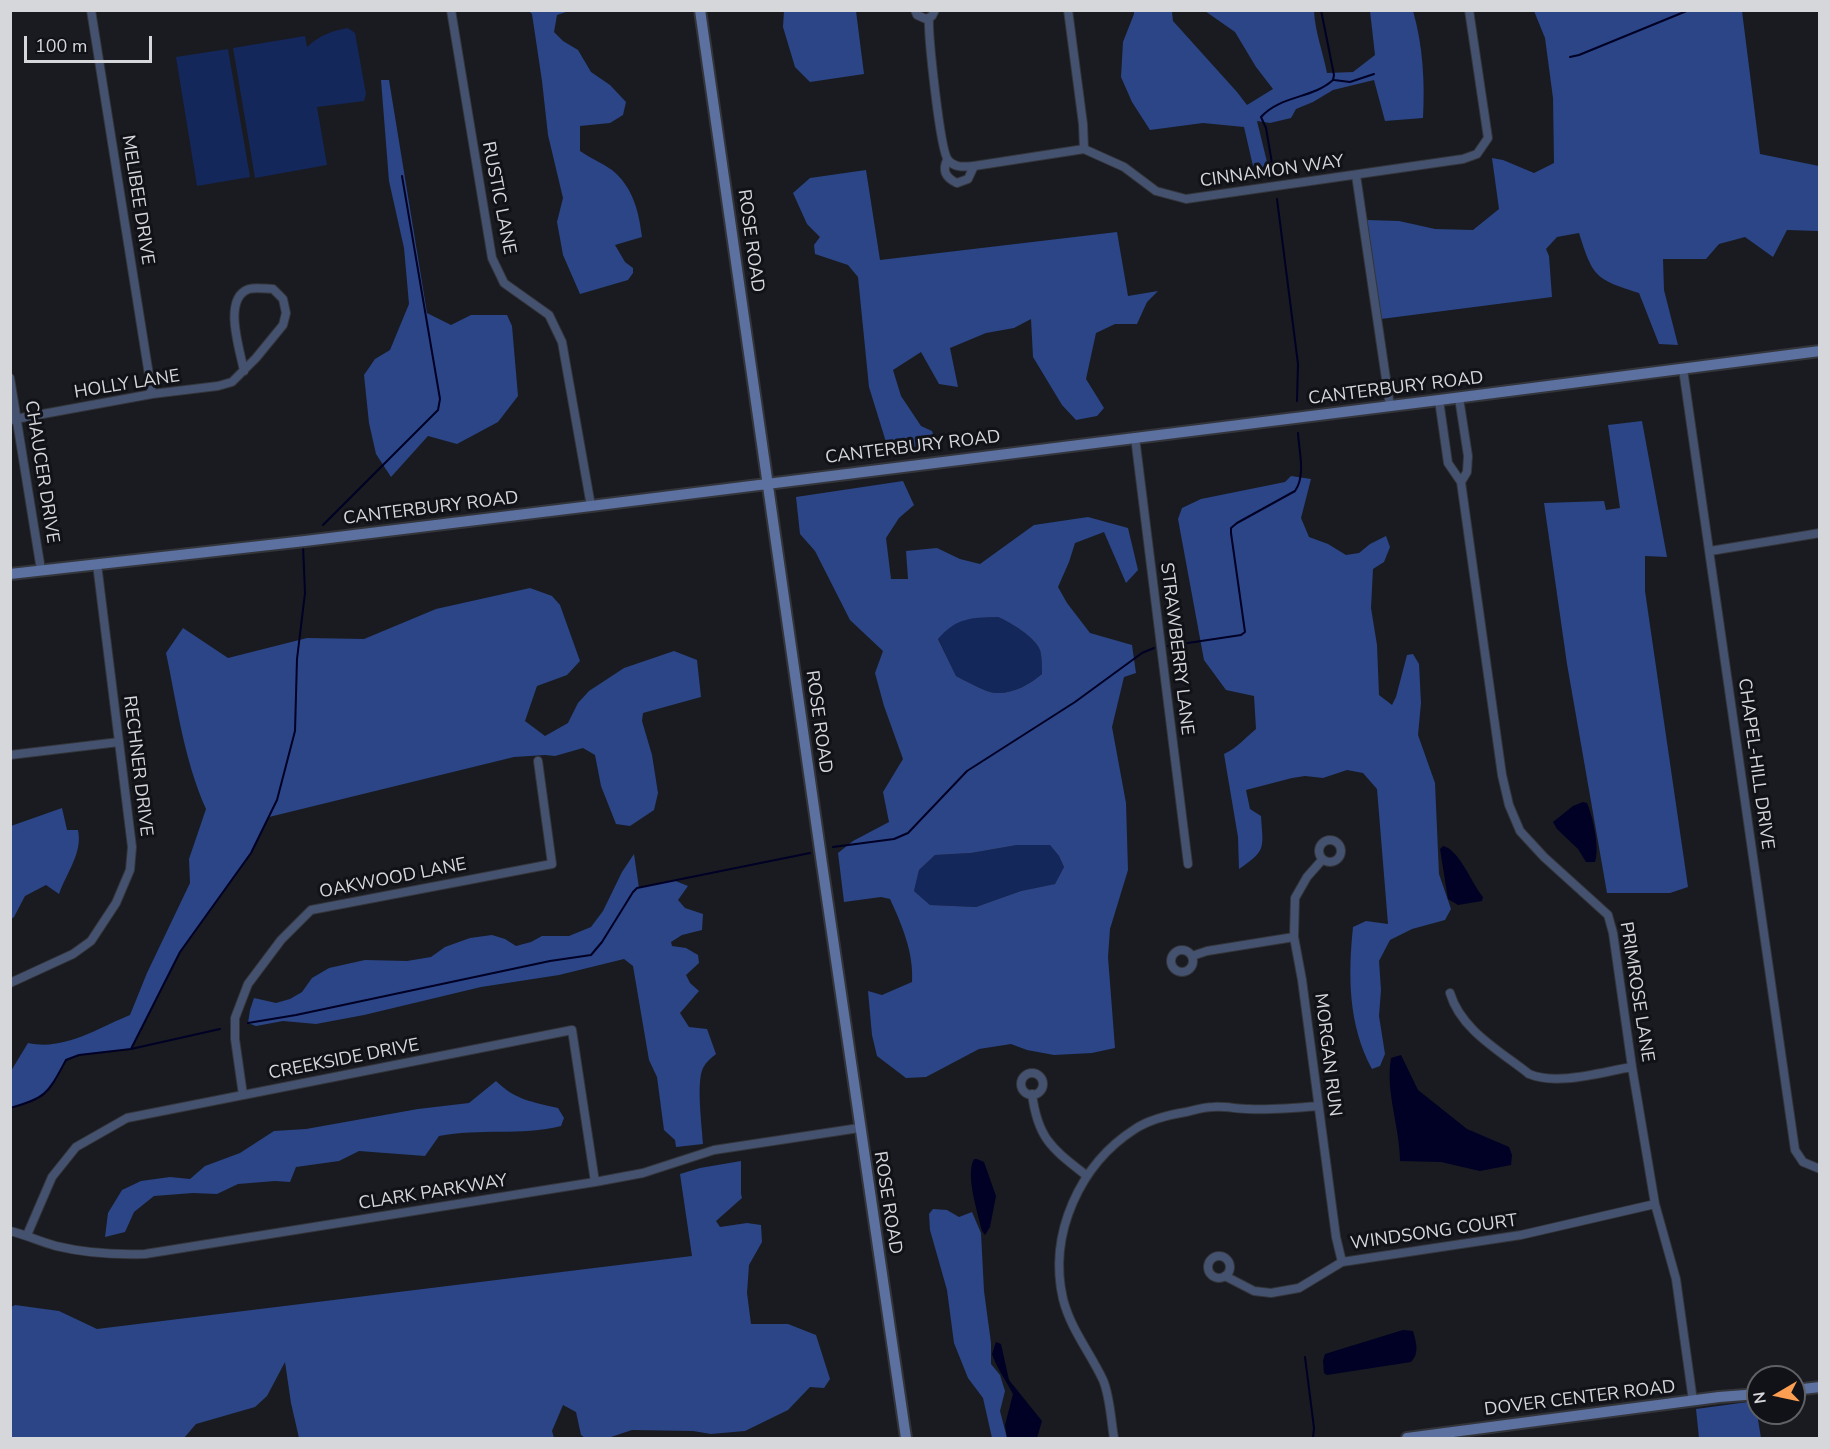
<!DOCTYPE html>
<html>
<head>
<meta charset="utf-8">
<style>
  body { margin:0 }
  #map { position:relative; width:1830px; height:1449px; overflow:hidden; background:#191b20; font-family:"Nunito Sans",sans-serif }
  canvas { display:block }
  .frame { position:absolute; inset:0; border:12px solid #d6d7db; pointer-events:none }
  .north { position:absolute; left:1746px; top:1365px; width:60px; height:60px; box-sizing:border-box; background:#101217; border:2px solid #5f6165; border-radius:50%; rotate:261deg; font-size:16px; font-weight:700; line-height:24px; text-align:center; color:#d6d7db }
  .north::after { content:''; display:block; margin:auto; width:21px; height:27px; background:#fb9e51; clip-path:polygon(50% 0,100% 100%,50% 72%,0 100%) }
  .scale { position:absolute; left:24px; top:36px; width:128px; height:27px; box-sizing:border-box; border:3px solid #d6d7db; border-top:0; padding-left:8px; font-size:18px; line-height:21px; white-space:nowrap; color:#d6d7db; -webkit-text-stroke:4px #101217; paint-order:stroke }
</style>
</head>
<body>
<div id="map">
<canvas width="1830" height="1449"></canvas>
<div class="frame"></div>
<div class="north">N</div>
<div class="scale">100 m</div>
</div>
<script>
const ctx = document.querySelector('canvas').getContext('2d');
ctx.lineJoin = 'round';
function fill(path, color) {
  ctx.fillStyle = color;
  ctx.fill(path, 'evenodd');
}
function strokePath(path, color, width, dash) {
  ctx.strokeStyle = color;
  ctx.lineWidth = width;
  ctx.lineCap = dash ? 'butt' : 'round';
  ctx.setLineDash(dash || []);
  ctx.stroke(path);
}
function label(font, color, halo, rows, align = 'center') {
  ctx.font = font + ' "Nunito Sans",sans-serif';
  ctx.lineWidth = 6;
  ctx.setLineDash([]);
  ctx.textBaseline = 'middle';
  ctx.strokeStyle = halo;
  ctx.fillStyle = color;
  for (const [text, x, y, turn = 0] of rows) {
    ctx.save();
    ctx.translate(x, y);
    ctx.rotate((+turn || 0) * Math.PI / 180);
    ctx.textAlign = isNaN(turn) ? turn : align;
    if (halo) ctx.strokeText(text, 0, 0);
    ctx.fillText(text, 0, 0);
    ctx.restore();
  }
}
const green = new Path2D(`
  M348,28L355,33L366,94L364,101L317,107L327,165L255,178L233,48L305,36L307,47C320,35 331,31 348,28Z
  M228,49L250,177L197,186L176,57Z
  M998,617C1010,622 1035,637 1040,650C1042,657 1042,667 1042,674C1029,685 1013,694 995,693C985,692 966,681 956,676L938,638C958,616 970,618 998,617Z
  M1017,845H1050L1059,856L1064,867L1055,884L1021,891L976,907L930,905L914,891L919,870L935,855L971,853Z`);
const forest = new Path2D(`
  M529,11H569L557,15L554,32L563,41L578,50L591,72L610,85L626,102L623,115L610,123L580,126V151C590,158 602,163 612,170C633,187 639,212 642,237L615,245L625,262L633,268V273L628,280L580,294L563,255L557,222L563,198L548,135L542,81L532,14Z
  M784,11H856L864,74L810,82L795,67L783,27Z
  M1134,11H1193L1172,12L1173,21L1237,92L1247,105L1273,89L1256,67L1235,32L1205,11H1314C1315,32 1323,52 1327,73L1353,72L1375,55L1370,11H1413C1423,45 1425,83 1423,118L1385,121L1374,80L1333,90L1313,102L1296,109L1291,118L1270,123L1257,121L1267,162L1261,170L1253,166L1244,127L1203,123L1150,130L1132,102L1121,77L1123,42L1134,14Z
  M1534,11H1742L1760,154L1819,166V231L1787,230L1773,257L1745,237L1719,244L1706,259H1663L1664,290L1678,345L1659,344L1639,293C1595,279 1593,277 1579,233L1557,237L1546,249L1549,256L1552,297L1381,319L1367,220L1399,221L1435,229L1473,230L1499,209L1492,158L1503,160L1534,173L1554,163L1553,98L1545,38Z
  M381,80H389L427,313L451,325L471,315H507L512,326L518,396L498,422L457,444L428,436L391,477L376,454L369,423L364,375L375,359L390,350L409,304L404,248L389,181Z
  M866,170L880,260L1117,232L1128,296L1158,291L1147,302L1137,324H1115L1096,333L1086,379L1104,408L1097,416L1076,420L1062,405L1033,357L1031,319L1014,328L986,333L950,348L958,387L939,384L921,352L893,370L901,396L921,426L932,431L936,444L912,447L886,442L869,387L858,277L848,265L815,254L814,245L820,237L807,224L793,193L810,178Z
  M1642,421L1667,557L1645,556V591L1688,887L1670,893H1607L1567,664L1544,503L1604,501L1606,510L1620,508L1608,425Z
  M1291,476L1311,479L1301,518L1309,537L1328,544L1346,555L1359,553L1370,544L1386,536L1390,547L1384,562L1373,569L1371,608L1377,645L1379,695L1392,705L1396,697L1407,655L1413,654L1419,664L1421,703L1418,735L1435,783L1439,874L1451,909L1445,920L1412,929L1390,940L1379,961L1381,990L1379,1016L1385,1054L1380,1066L1372,1069C1348,1025 1348,975 1353,927L1366,921L1388,924L1377,789L1363,773L1347,770L1323,778L1305,776L1292,778L1246,790L1250,809L1261,816C1263,848 1267,850 1239,869L1238,837L1224,754C1236,749 1245,738 1256,729L1254,696L1226,690L1204,660L1178,519L1182,508L1201,499L1285,482Z
  M903,481L914,505L899,518L886,538L891,579H908L906,551L937,548L960,559L980,564L1034,525L1088,517L1128,528L1138,570L1126,583L1104,532L1075,543L1069,562L1058,587L1067,603L1090,633L1132,645L1136,673L1124,677L1112,727L1126,803L1128,870L1110,929L1108,957L1115,1048L1092,1053L1054,1055L1027,1050L1011,1044L979,1049L926,1077L906,1078L877,1056L872,1035L868,991L882,995L912,982C914,953 902,925 890,899L881,897L844,902L838,853L853,841L889,822L883,792L903,759L884,706L875,673L883,651L850,620L815,551L800,534L796,497ZM998,617C1010,622 1035,637 1040,650C1042,657 1042,667 1042,674C1029,685 1013,694 995,693C985,692 966,681 956,676L938,639C957,617 971,618 998,617ZM1017,845H1050L1059,856L1064,867L1055,884L1021,891L976,907L930,905L914,891L919,870L935,855L971,853Z
  M530,588L552,596L560,605L580,661L567,675L537,686L525,721L545,736L568,723L578,703L589,691L624,668L674,651L697,660L701,697L643,713L642,721L652,755L658,793L654,810L630,826L616,824L601,786L595,755L583,748L555,756L545,755L514,757L269,817L251,853L180,952L131,1049L79,1055L66,1059C48,1093 48,1097 11,1108V1071L28,1043C64,1051 98,1028 130,1015L147,973L190,883L189,859L206,809C184,760 177,705 166,653L183,628L228,658L307,638L364,639L436,609Z
  M62,808L67,830H78C83,853 66,873 59,894L46,885L25,896L14,917L11,919V826Z
  M634,854L639,888L673,880L688,886L678,900L685,908L703,914L702,930L682,935L671,942L672,946L686,948L698,955L699,963L686,975L690,983L699,991L680,1013L689,1027L707,1029L716,1054C711,1058 706,1062 703,1068C696,1082 702,1126 703,1144L676,1147L675,1140L664,1130L657,1077L649,1060L633,966L624,959L559,975L481,987L364,1015L316,1024L283,1021L256,1026L248,1023L250,1010L254,998L276,1003L290,999L302,992L312,978L329,968L365,960L407,961L431,957L445,947L470,938L492,935L505,939L516,946L531,942L542,936H569L591,927L603,911L622,872Z
  M496,1081C515,1100 533,1102 558,1108L564,1118L561,1126C521,1136 479,1128 439,1136L425,1156L359,1151L339,1161L296,1167L290,1182L275,1181L238,1184L217,1194L193,1193L154,1196L134,1212L125,1232L105,1237L108,1213L122,1190L141,1181L170,1177L190,1179L205,1166L240,1153L274,1131L306,1129L418,1109L469,1103Z
  M741,1161V1194L742,1198L716,1221L720,1227L747,1223L761,1225L762,1242L749,1265L747,1293L751,1324H788L816,1335L830,1379L824,1388L810,1387L788,1410L745,1431L711,1434L693,1431L632,1430L608,1438H585L581,1435L576,1412L563,1405L552,1431L554,1438H299L291,1403L285,1362L267,1396L255,1407L196,1424L184,1438H11V1307L15,1305L59,1311L97,1329L692,1256L680,1174L700,1168Z
  M933,1209L947,1210L959,1217L972,1212L981,1233L984,1291L991,1343V1364L1000,1375L1005,1391L1000,1411L1007,1438H992L983,1398L968,1378L954,1343L947,1290L930,1230L929,1214Z
  M1755,1401L1761,1438H1699L1696,1409Z`);
const water = new Path2D(`
  M1583,802L1587,803C1593,816 1600,850 1595,862H1586L1578,849L1557,829L1553,822L1573,806Z
  M1443,846C1459,849 1472,884 1483,897L1482,901L1458,905L1448,899L1440,849Z
  M1401,1055L1418,1090L1467,1129L1509,1147L1512,1155L1511,1165L1480,1171L1441,1162L1400,1161C1400,1127 1385,1092 1391,1058Z
  M974,1159H977L984,1162L996,1196L990,1227L985,1235L982,1231C978,1213 965,1175 974,1159Z
  M1403,1330L1413,1331C1416,1342 1420,1353 1411,1362L1327,1375L1324,1373L1323,1361L1325,1354Z
  M996,1342L1001,1344L1009,1380L1042,1421L1037,1438H1007L1005,1425L1013,1394C1006,1380 997,1369 992,1354Z`);
const stream = new Path2D(`
  M1570,57L1579,55L1689,10
  M1334,80L1350,82L1374,74
  M1274,175L1266,128L1261,117C1281,95 1312,99 1333,80L1334,75L1321,10
  M1277,199L1298,364L1297,401
  M323,525L438,410L440,399L402,176
  M1168,646L1241,635L1245,632L1231,533V528L1237,523L1295,491C1306,476 1299,451 1298,433
  M833,847L894,839L908,833L967,771L1075,702L1142,653L1154,648
  M248,1023L296,1015L550,961L591,955L602,942L633,892L637,888L810,853
  M131,1049L180,952L251,853L277,800L295,731L297,659L305,593L303,545
  M10,1108C47,1098 48,1093 66,1060L79,1055L131,1049L220,1029
  M1305,1357L1314,1428L1313,1438`);
const street = new Path2D(`
  M91,10L152,394
  M451,10L492,258L504,283L549,315L562,342L591,506
  M915,10L917,15L926,19L932,16L935,10
  M1068,10L1083,124L1084,149
  M929,18C928,35 940,150 948,160C955,168 964,167 974,166L1084,149L1124,167L1156,191L1186,199L1463,159L1477,154L1488,138L1469,10
  M947,160C942,171 946,178 957,183L968,179L974,166
  M1356,175L1390,406
  M1683,369L1795,1150L1803,1162L1820,1169
  M10,378L41,570
  M1459,398L1468,456L1467,472L1461,482
  M1439,400L1448,463L1461,482L1502,775L1509,805L1520,831L1544,857L1608,915L1613,933L1632,1067L1655,1204L1676,1279L1693,1401
  M10,420L152,394L218,386L232,382L256,358L283,325L286,313L283,299L273,289C266,289 256,287 249,289C222,298 240,350 244,371
  M1135,437L1188,864
  M1710,551L1820,533
  M10,755L119,742
  M1319 851a11 11 0 1 1 22 0a11 11 0 1 1-22 0Z
  M1322,860L1307,877L1295,898L1294,937L1302,980L1336,1237L1342,1262
  M1171 961a11 11 0 1 1 22 0a11 11 0 1 1-22 0Z
  M1192,956L1207,951L1294,937
  M10,983L73,954L91,941L116,903L130,870L132,847L97,564
  M1450,993C1461,1030 1500,1051 1529,1074C1558,1086 1601,1072 1632,1067
  M1021 1084a11 11 0 1 1 22 0a11 11 0 1 1-22 0Z
  M1032,1094C1038,1140 1053,1149 1087,1176
  M243,1095L235,1039V1018L248,984L281,940L311,910L552,864L538,761
  M10,1231C27,1235 40,1242 56,1246C85,1253 115,1255 145,1254L595,1182L643,1173L714,1150L859,1128
  M27,1235L52,1177L76,1147L127,1118L572,1030L595,1182
  M1208 1267a11 11 0 1 1 22 0a11 11 0 1 1-22 0Z
  M1225,1276L1254,1291L1271,1293L1299,1288L1342,1262L1521,1235L1655,1204
  M1114,1438C1111,1421 1110,1396 1103,1380C1090,1352 1071,1330 1063,1299C1048,1234 1080,1164 1135,1129C1150,1119 1168,1115 1186,1112C1195,1110 1204,1107 1213,1107C1225,1106 1237,1109 1249,1109C1272,1110 1295,1108 1318,1106`);
const secondary = new Path2D(`
  M700,10L822,864L906,1438
  M10,574L305,541L591,506L1439,400L1820,351
  M1794,1390L1820,1387
  M1407,1438L1719,1397L1758,1394`);
const streetNames = [
  ["CINNAMON WAY",1272,172,-8],
  ["RUSTIC LANE",498,198,79],
  ["MELIBEE DRIVE",137,200,81],
  ["ROSE ROAD",750,241,82],
  ["HOLLY LANE",127,385,-9],
  ["CANTERBURY ROAD",1396,389,-7],
  ["CANTERBURY ROAD",913,448,-7],
  ["CHAUCER DRIVE",41,472,81],
  ["CANTERBURY ROAD",431,509,-7],
  ["STRAWBERRY LANE",1176,649,83],
  ["ROSE ROAD",818,722,82],
  ["CHAPEL-HILL DRIVE",1755,764,82],
  ["RECHNER DRIVE",137,766,83],
  ["OAKWOOD LANE",393,879,-11],
  ["PRIMROSE LANE",1636,992,81],
  ["MORGAN RUN",1327,1055,83],
  ["CREEKSIDE DRIVE",344,1060,-11],
  ["CLARK PARKWAY",433,1193,-9],
  ["ROSE ROAD",887,1203,81],
  ["WINDSONG COURT",1434,1233,-8],
  ["DOVER CENTER ROAD",1580,1399,-7]
];
fill(green, '#14275a');
fill(forest, '#2b4586');
fill(water, '#010025');
strokePath(stream, '#010025', 2);
strokePath(street, '#33353a', 10);
strokePath(secondary, '#33353a', 14);
strokePath(street, '#45526f', 8);
strokePath(secondary, '#5c71a0', 10);
label('18px', '#d6d7db', '#101217', streetNames);
</script>
</body>
</html>
